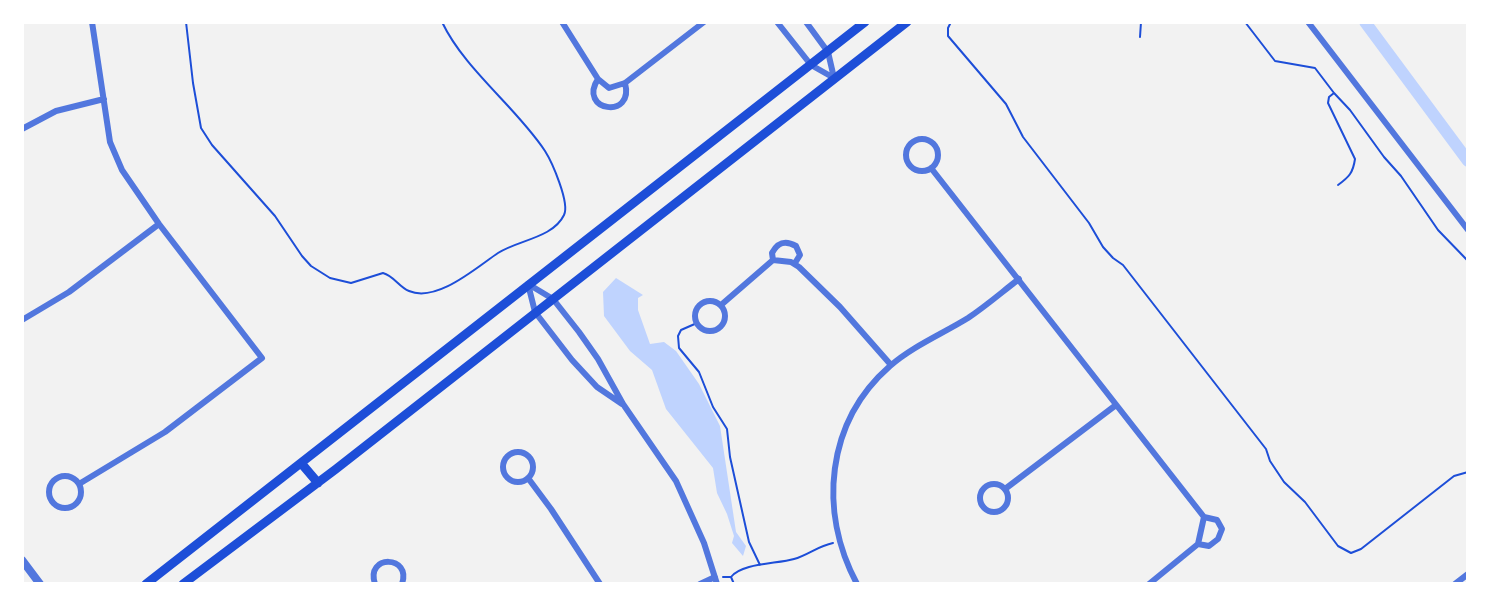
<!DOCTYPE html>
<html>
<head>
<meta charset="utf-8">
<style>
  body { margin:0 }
  #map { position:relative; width:1490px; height:606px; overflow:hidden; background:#f2f2f2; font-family:Georgia,serif }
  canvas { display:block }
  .frame { position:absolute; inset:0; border:24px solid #fff; pointer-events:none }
</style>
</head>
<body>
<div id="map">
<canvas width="1490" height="606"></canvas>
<div class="frame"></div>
</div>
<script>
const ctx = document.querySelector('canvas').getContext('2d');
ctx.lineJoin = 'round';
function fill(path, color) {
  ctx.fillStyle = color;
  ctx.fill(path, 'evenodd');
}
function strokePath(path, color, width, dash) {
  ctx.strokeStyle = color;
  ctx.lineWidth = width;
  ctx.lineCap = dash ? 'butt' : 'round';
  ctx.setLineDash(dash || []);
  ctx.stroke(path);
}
const water = new Path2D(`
  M616,278L643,295L638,298V310L650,344L664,342L676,351L699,384L720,426L736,532L746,546L743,556L732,543L734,536L727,514L717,493L713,468L666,409L652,370L630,351L604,316L603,292Z`);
const canal = new Path2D(`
  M1365,22L1468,161`);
const path = new Path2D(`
  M186,22L193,83L201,128L212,145L275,216L302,256L311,266L330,278L351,283L383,273C394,276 399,287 409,291C437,303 477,267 498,253C518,240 553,238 564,215C570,203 552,162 545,151C516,107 465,70 442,22
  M951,22L948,28V36L1006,104L1023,137L1089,223L1103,247L1113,258L1123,265L1266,449L1270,461L1284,482L1305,502L1338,546L1351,553L1361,549L1454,476L1468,472
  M1245,22L1275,61L1315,68L1334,93L1329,97L1328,103L1355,159C1353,173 1349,177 1338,185
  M1140,37L1141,22
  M1334,93L1350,110L1384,157L1401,176L1438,230L1468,261
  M697,323L681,330L678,336L679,348L699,372L713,407L727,429L730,457L749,542L760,565
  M723,577H731C742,563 777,564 794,559C808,555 818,546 833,543
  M731,577L734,584`);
const minor = new Path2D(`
  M562,22L598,79L609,88L625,83L704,22
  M777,22L811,65L834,78
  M806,22L828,52L834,78
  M1308,22L1468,230
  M598,79C577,111 635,120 625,83
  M22,129L56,111L104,99
  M906 155a16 16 0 1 1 32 0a16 16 0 1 1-32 0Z
  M931,168L1204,517
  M773,260L772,253C778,242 785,240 796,246L800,255L795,263
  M528,284L553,299L579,332L598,359L623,404L676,481L704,543L717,584
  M528,284L535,312L572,360L597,387L622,404
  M695 316a15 15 0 1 1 30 0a15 15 0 1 1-30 0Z
  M721,305L773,260L791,262L799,267L840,307L891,365
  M22,320L69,292L159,224
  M503 467a15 15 0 1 1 30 0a15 15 0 1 1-30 0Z
  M49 492a16 16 0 1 1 32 0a16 16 0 1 1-32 0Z
  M528,478L551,509L600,584
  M980 498a14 14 0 1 1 28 0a14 14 0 1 1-28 0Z
  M79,484L165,432L262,358L159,224L122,170L110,142L92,22
  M1005,489L1116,405
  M1198,544L1209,546L1218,539L1222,529L1217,520L1204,517
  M375,584C365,554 412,555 402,584
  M700,584L715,577
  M857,584C818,511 826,422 890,366C913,346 942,334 968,318C986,306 1002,292 1019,279
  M1149,584L1198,544L1204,517
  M1455,584L1468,574`);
const tertiary = new Path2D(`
  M22,560L40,584`);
const secondary = new Path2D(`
  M301,463L318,483
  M146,584L865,22
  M183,584L336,469L907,22`);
fill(water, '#bfd3fe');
strokePath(canal, '#bfd3fe', 12);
strokePath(path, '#1d4ed8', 2);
strokePath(minor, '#5277de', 6);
strokePath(tertiary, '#5277de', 8);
strokePath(secondary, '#1d4ed8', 9);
</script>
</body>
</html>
